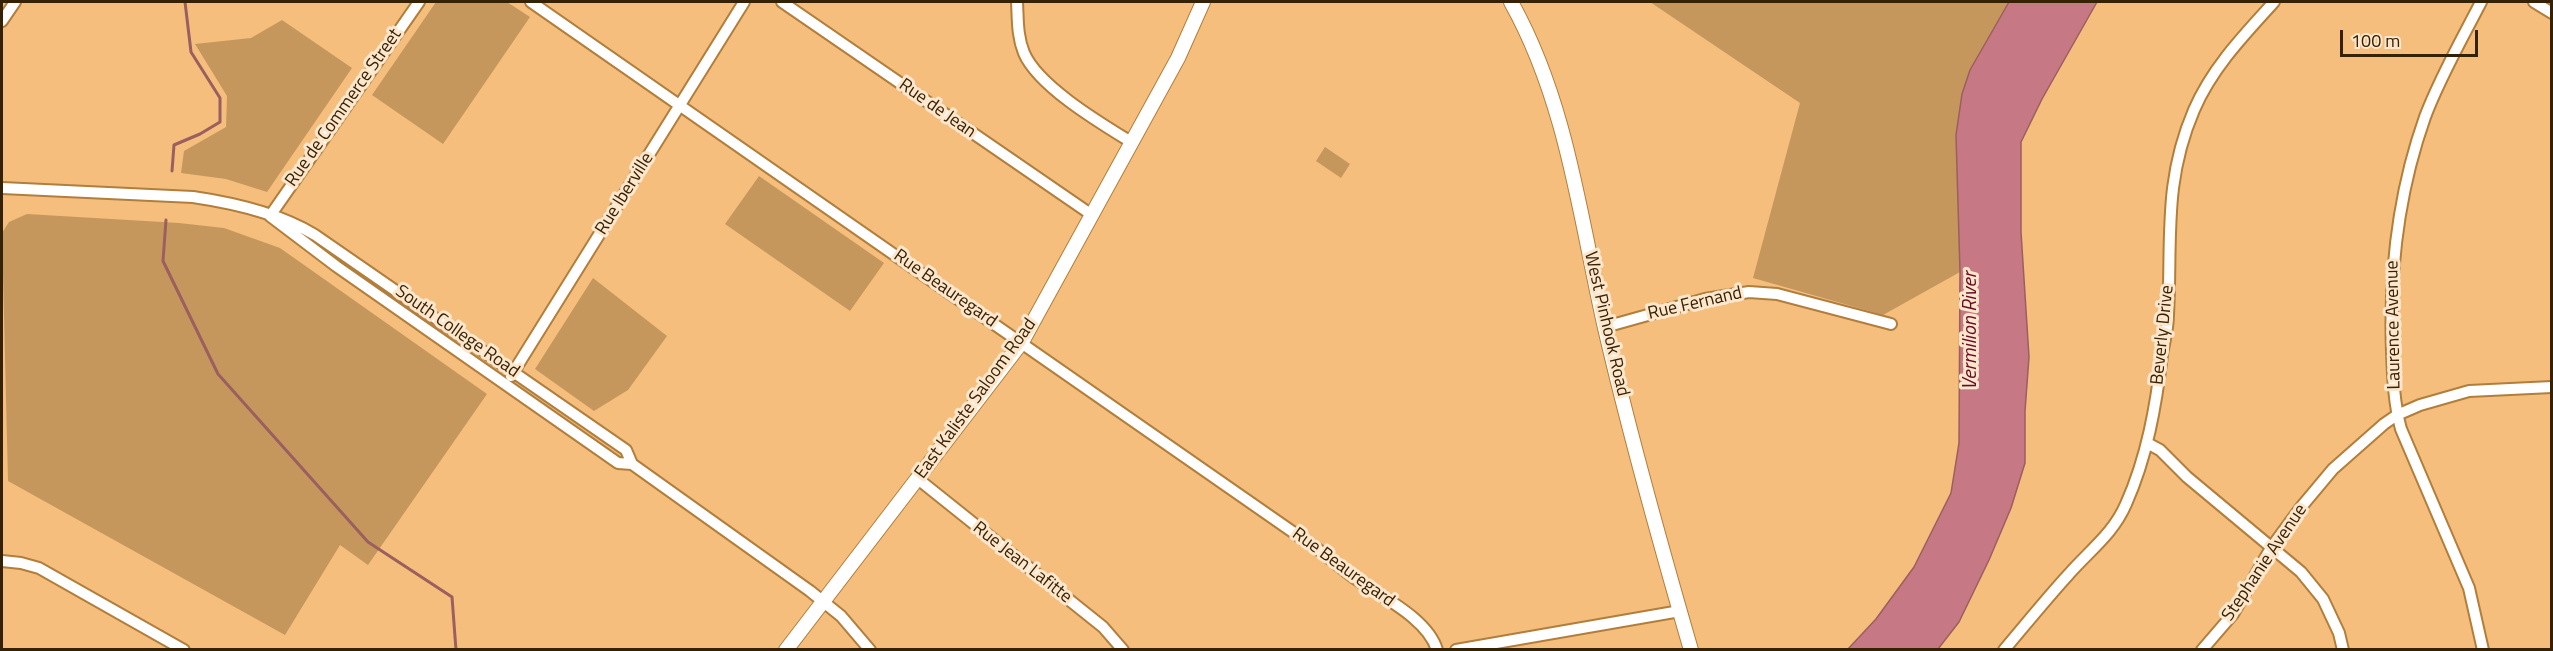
<!DOCTYPE html>
<html>
<head>
<meta charset="utf-8">
<style>
  body { margin:0 }
  #map { position:relative; width:2553px; height:651px; overflow:hidden; background:#f5be7c; font-family:"Titillium Web",sans-serif }
  canvas { display:block }
  .frame { position:absolute; inset:0; border:3px solid #352104; pointer-events:none }
  .scale { position:absolute; left:2340px; top:30px; width:138px; height:27px; box-sizing:border-box; border:3px solid #352104; border-top:0; padding-left:8px; font-size:18px; line-height:21px; white-space:nowrap; color:#352104; -webkit-text-stroke:4px #fce6cc; paint-order:stroke }
</style>
</head>
<body>
<div id="map">
<canvas width="2553" height="651"></canvas>
<div class="frame"></div>
<div class="scale">100 m</div>
</div>
<script>
const ctx = document.querySelector('canvas').getContext('2d');
ctx.lineJoin = 'round';
function fill(path, color) {
  ctx.fillStyle = color;
  ctx.fill(path, 'evenodd');
}
function strokePath(path, color, width, dash) {
  ctx.strokeStyle = color;
  ctx.lineWidth = width;
  ctx.lineCap = dash ? 'butt' : 'round';
  ctx.setLineDash(dash || []);
  ctx.stroke(path);
}
function label(font, color, halo, rows, align = 'center') {
  ctx.font = font + ' "Titillium Web",sans-serif';
  ctx.lineWidth = 6;
  ctx.setLineDash([]);
  ctx.textBaseline = 'middle';
  ctx.strokeStyle = halo;
  ctx.fillStyle = color;
  for (const [text, x, y, turn = 0] of rows) {
    ctx.save();
    ctx.translate(x, y);
    ctx.rotate((+turn || 0) * Math.PI / 180);
    ctx.textAlign = isNaN(turn) ? turn : align;
    if (halo) ctx.strokeText(text, 0, 0);
    ctx.fillText(text, 0, 0);
    ctx.restore();
  }
}
const green = new Path2D(`
  M436,2H507L530,17L443,144L372,95Z
  M1650,2H2009L1970,70L1962,94L1956,135L1960,272L1883,315L1753,278L1800,103Z
  M282,20L352,68L267,192L226,179L181,173L184,151L226,127L227,96L195,44L251,38Z
  M1325,147L1350,164L1341,178L1316,161Z
  M759,176L884,263L850,311L725,224Z
  M27,214L179,223L224,228L280,248L487,394L368,565L340,545L285,635L8,481L2,233L9,222Z
  M593,278L667,336L628,390L594,411L535,369Z`);
const water = new Path2D(`
  M2009,2H2097L2042,99L2021,142V232L2029,357L2025,411V463L2011,508L1989,560L1959,622L1938,649H1848L1876,619L1914,567L1951,493L1959,443L1960,272L1956,135L1962,94L1970,70Z`);
const stream = new Path2D(`
  M172,171L174,145L200,134L220,122V98L191,52L185,2
  M166,220L163,261L218,374L368,542L452,597L456,650`);
const minor = new Path2D(`
  M531,2L1323,553C1334,562 1345,571 1356,579C1382,597 1428,619 1437,650
  M782,2L1092,215
  M1017,2C1018,19 1017,36 1024,53C1038,86 1100,123 1131,142
  M2481,2C2462,39 2440,77 2425,117C2398,193 2389,272 2392,352C2393,378 2394,404 2401,429L2469,588L2483,650
  M2534,2L2552,13
  M2,21L15,2
  M2,188L193,197C234,203 279,213 315,235L626,450L632,464
  M270,216L336,266L618,463L632,464L810,591L841,616L870,650
  M270,216L419,2
  M1605,327L1705,299L1749,292L1777,294L1891,324
  M511,376L744,2
  M2147,443L2160,450L2187,477L2301,572L2323,599L2339,633L2343,650
  M918,479L1103,627L1123,650
  M2,561L21,563L39,568L184,650
  M1456,650L1680,611
  M2004,650C2026,624 2047,598 2069,574C2090,550 2113,534 2126,504C2147,457 2156,406 2162,355C2164,342 2168,329 2168,315C2172,240 2163,182 2194,110C2212,68 2244,35 2274,2
  M2202,650L2233,614L2271,548L2302,506L2333,469L2384,424L2397,415L2420,405L2469,391L2552,387`);
const major = new Path2D(`
  M1511,2C1567,102 1580,218 1605,328C1630,436 1660,543 1691,650
  M786,650L1022,342L1178,58L1203,2`);
const streetNames = [
  ["Rue de Commerce Street",344,108,-55],
  ["Rue de Jean",937,109,35],
  ["Rue Iberville",625,194,-58],
  ["Rue Beauregard",945,289,35],
  ["Rue Fernand",1695,304,-13],
  ["West Pinhook Road",1606,324,77],
  ["Laurence Avenue",2394,325,-91],
  ["South College Road",457,332,35],
  ["Beverly Drive",2163,335,-84],
  ["East Kaliste Saloom Road",976,399,-54],
  ["Rue Jean Lafitte",1022,563,38],
  ["Stephanie Avenue",2265,563,-56],
  ["Rue Beauregard",1343,568,36]
];
const waterNames = [
  ["Vermilion River",1971,331,-90]
];
fill(green, '#c6975d');
fill(water, '#c67984');
strokePath(water, '#9a5f5e', 1.5);
strokePath(stream, '#9a5f5e', 3);
strokePath(minor, '#b27e3c', 14);
strokePath(major, '#b27e3c', 16);
strokePath(minor, '#fff', 10);
strokePath(major, '#fff', 14);
label('18px', '#352104', '#fce6cc', streetNames);
label('italic 20px', '#690a27', '#fce6cc', waterNames);
</script>
</body>
</html>
